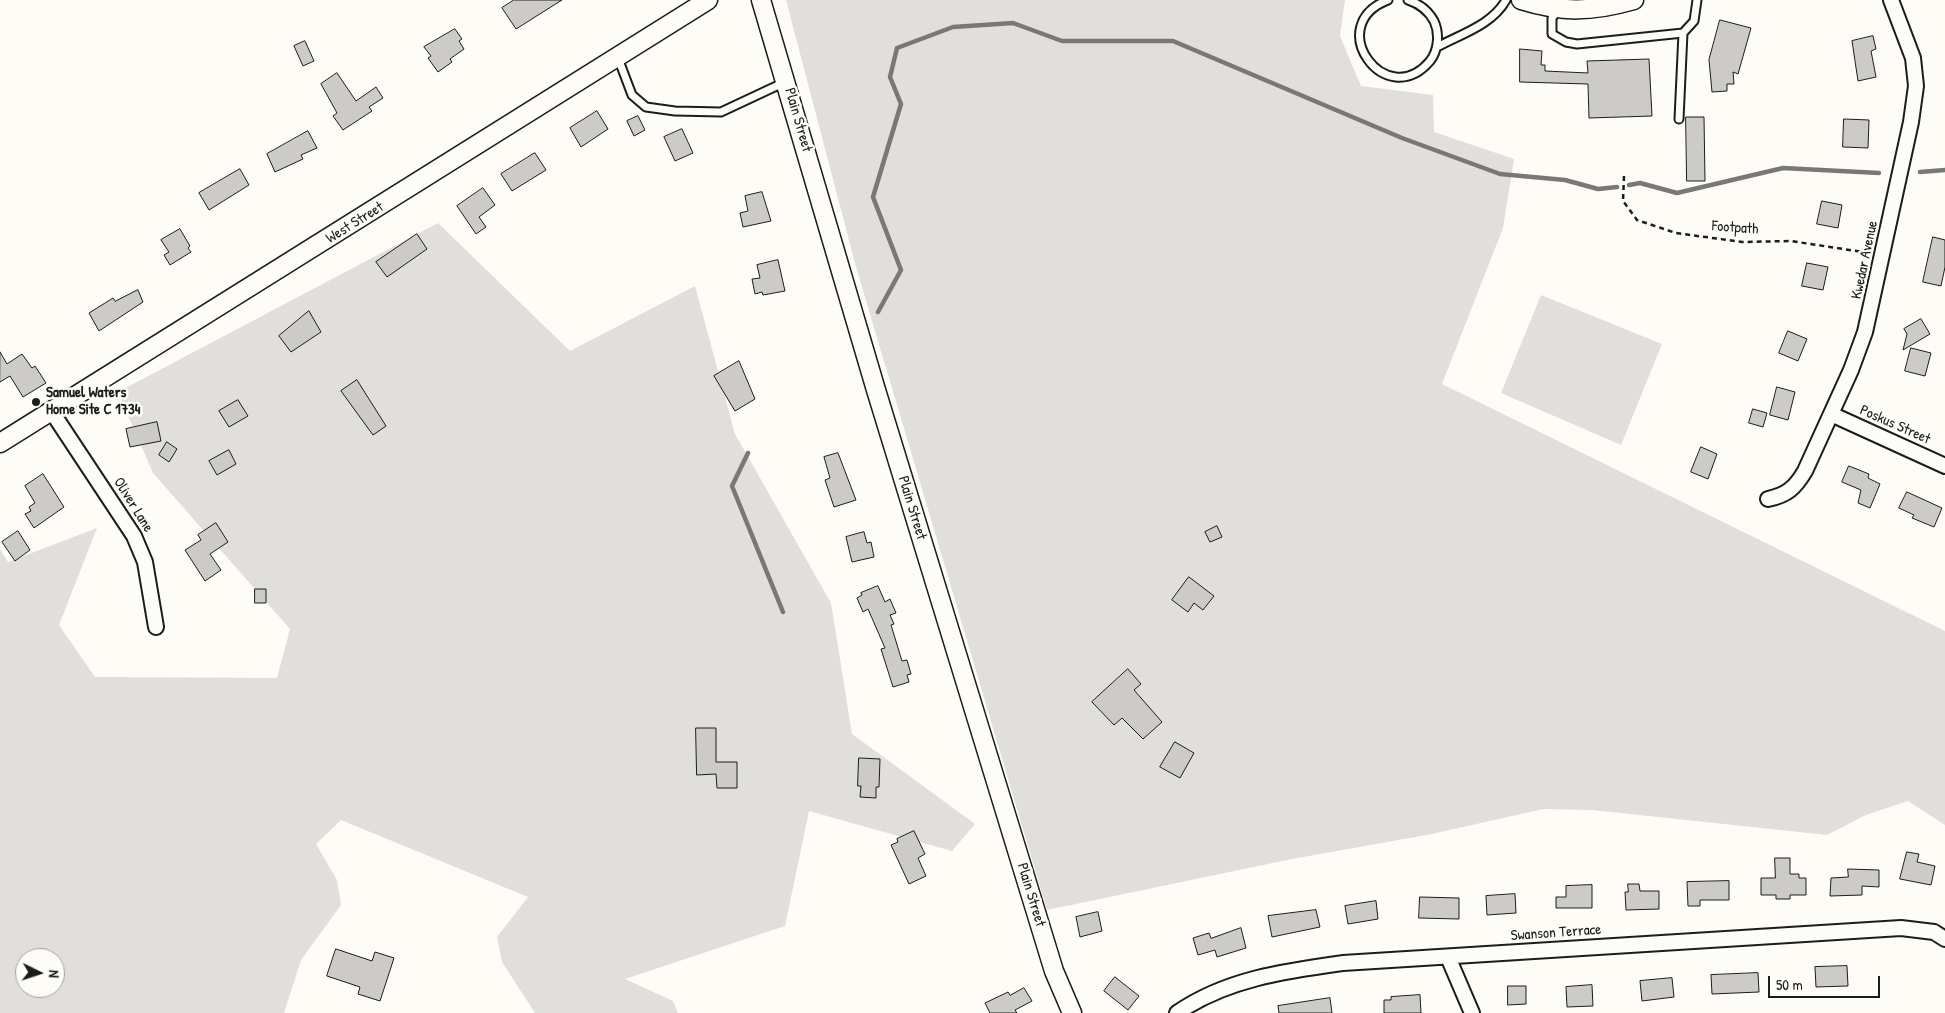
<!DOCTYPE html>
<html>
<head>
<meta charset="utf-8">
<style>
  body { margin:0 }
  #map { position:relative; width:1945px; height:1013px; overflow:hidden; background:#fdfcf7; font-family:"Patrick Hand",sans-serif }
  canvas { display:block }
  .north { position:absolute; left:15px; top:948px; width:50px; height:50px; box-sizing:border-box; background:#fdfcf7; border:1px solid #a3a29f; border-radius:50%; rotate:94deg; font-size:14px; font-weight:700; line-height:20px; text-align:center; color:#1c1c1c }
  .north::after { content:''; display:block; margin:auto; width:18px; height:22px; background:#1c1c1c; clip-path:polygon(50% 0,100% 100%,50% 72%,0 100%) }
  .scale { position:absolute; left:1768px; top:976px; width:112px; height:22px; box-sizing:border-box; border:2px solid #1c1c1c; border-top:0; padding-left:6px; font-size:15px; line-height:18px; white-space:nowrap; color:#1c1c1c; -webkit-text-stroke:4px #fdfcf7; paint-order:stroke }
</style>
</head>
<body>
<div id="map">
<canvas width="1945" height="1013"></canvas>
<div class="north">N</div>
<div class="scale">50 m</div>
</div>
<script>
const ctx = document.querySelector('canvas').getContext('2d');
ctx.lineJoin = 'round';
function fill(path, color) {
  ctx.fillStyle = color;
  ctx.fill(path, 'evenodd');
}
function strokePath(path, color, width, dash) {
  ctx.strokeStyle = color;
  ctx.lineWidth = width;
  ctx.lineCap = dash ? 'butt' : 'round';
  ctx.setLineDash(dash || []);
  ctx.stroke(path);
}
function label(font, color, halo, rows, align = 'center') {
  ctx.font = font + ' "Patrick Hand",sans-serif';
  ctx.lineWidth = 5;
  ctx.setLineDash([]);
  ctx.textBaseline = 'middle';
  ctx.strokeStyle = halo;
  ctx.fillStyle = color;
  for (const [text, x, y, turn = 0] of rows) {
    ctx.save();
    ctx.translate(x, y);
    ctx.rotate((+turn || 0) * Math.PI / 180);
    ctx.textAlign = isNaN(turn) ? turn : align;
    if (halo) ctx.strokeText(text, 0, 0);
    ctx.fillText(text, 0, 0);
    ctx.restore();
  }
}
const green = new Path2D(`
  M786,0H1345L1340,36L1361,86L1433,95L1434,132L1514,159L1503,228L1442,384L1945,631V825L1908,801L1866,815L1827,835L1592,810L1543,809L1432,834L1292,859L1047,910L856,267Z
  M438,223L570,351L695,286L735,434L831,603L852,734L975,824L952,851L809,811L785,926L625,979L673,1001L678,1013H535L502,962L497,937L528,897L341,820L316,844L337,880L341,905L301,960L284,1013H0V549L8,562L97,528L59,625L95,677L277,678L290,629L153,473L118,392ZM25,958H55V988H25Z
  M1541,295L1662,344L1621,445L1501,393Z`);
const stream = new Path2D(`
  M1920,172L1945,170
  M1629,185L1640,183L1677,193L1783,168L1879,173
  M878,312L901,270L873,197L901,104L890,77L897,48L953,27L1013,23L1062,41H1173L1402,138L1500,174L1565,180L1598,189L1617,187
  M748,453L732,486L783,612`);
const building = new Path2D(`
  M514,0H562L516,29L502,8Z
  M1720,20L1751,28L1738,74L1733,72L1734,84H1727V91L1712,92L1709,60Z
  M455,29L462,39L459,41L464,49L450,59L452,62L438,72L428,58L431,56L424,47Z
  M1873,36L1876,49L1871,51L1876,77L1858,81L1852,41Z
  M305,41L314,61L303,66L294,46Z
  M1520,49L1542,51L1541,65H1545V71L1588,73L1587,61L1649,59L1652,116L1589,118L1588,84L1520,82Z
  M337,73L356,101L376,87L383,98L369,107L372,111L343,130L333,116L337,113L321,84Z
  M597,111L608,129L581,147L570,128Z
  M638,116L645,130L634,136L627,121Z
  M1686,117H1704L1705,181H1687Z
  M1844,119L1869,120L1868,148L1843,147Z
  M682,129L693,153L675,161L664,137Z
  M308,131L317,148L301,155L303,159L275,172L267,154Z
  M535,153L546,170L512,191L501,174Z
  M240,169L249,185L209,210L199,193Z
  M483,188L495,205L479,217L486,227L476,234L457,206Z
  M762,192L771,221L743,227L740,213L748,211L745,196Z
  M1822,201L1842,205L1838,228L1817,224Z
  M180,229L190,246L188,248L191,252L170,265L164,255L169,252L161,240Z
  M417,234L427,249L387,277L376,262Z
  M1933,237L1945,240V267L1941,286L1923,282Z
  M778,260L785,291L763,295L762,292L755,294L752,279L760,278L757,265Z
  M1807,263L1828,267L1823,290L1802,286Z
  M138,290L143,302L99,331L89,313L113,298L115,301Z
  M309,311L321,332L291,352L279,336Z
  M1921,319L1930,334L1903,350L1907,334L1904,329Z
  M1788,331L1807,339L1798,361L1779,353Z
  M1911,348L1931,353L1925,376L1905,371Z
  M0,352L7,364L22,354L32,368L35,366L46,383L23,397L10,376L0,382Z
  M739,361L755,399L735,411L714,376Z
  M357,380L386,426L373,435L341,391Z
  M1777,387L1795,392L1788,420L1770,415Z
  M238,400L248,416L229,427L219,411Z
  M1753,409L1767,413L1763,427L1749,423Z
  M157,422L161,441L130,447L126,429Z
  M167,442L177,449L169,462L159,455Z
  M1701,447L1717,454L1708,479L1691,472Z
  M229,450L236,464L217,475L209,461Z
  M838,453L856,500L834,507L825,480L830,478L824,457Z
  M1849,466L1869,474L1868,478L1880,484L1870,508L1858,503L1861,490L1842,482Z
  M43,474L64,507L34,528L25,514L31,511L29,507L35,503L25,486Z
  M1907,492L1942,508L1934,527L1912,518L1914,515L1899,508Z
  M216,523L228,542L210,554L221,570L205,581L185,550L201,540L198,535Z
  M1217,526L1222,537L1210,542L1205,532Z
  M18,531L30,550L15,561L2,542Z
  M864,532L867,543L871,542L874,557L852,562L846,537Z
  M1189,577L1214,596L1203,610L1194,603L1188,612L1172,600Z
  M878,586L885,602L890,599L896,613L890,615L894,624L891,625L902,661L907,660L911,674L907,675L909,682L893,687L881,649L885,648L868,609L863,612L857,598L862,595L861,593Z
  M255,589H266V603H255Z
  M1128,669L1141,684L1134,690L1162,722L1143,739L1122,718L1114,725L1092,702Z
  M696,728H716V762H737V788H717L716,774L697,775Z
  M1175,742L1194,753L1180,778L1160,767Z
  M859,758L880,759L879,787H876V798L860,797L861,786H858Z
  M914,831L925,854L918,858L926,876L909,884L891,845L898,842L897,839Z
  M1907,852L1919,854L1917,862L1935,866L1931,885L1900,879Z
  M1775,858H1790V874H1799V878H1806V895H1790V899H1776V895H1761V878H1775Z
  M1848,869L1879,870V887L1862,886V895L1830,896L1831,878L1848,877Z
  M1729,881V900H1700V906H1688L1687,882Z
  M1628,884H1639L1640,891H1659V909L1626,910L1625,892H1628Z
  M1592,885V908H1556V897H1566V886Z
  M1515,894L1516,913L1487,915L1486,896Z
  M1420,897L1459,898V919L1419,918Z
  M1376,901L1378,919L1348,924L1345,906Z
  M1316,910L1320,927L1272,937L1268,916Z
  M1098,912L1102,931L1080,937L1076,917Z
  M1241,928L1246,948L1217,957L1215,950L1198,955L1193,938L1209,933L1211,938Z
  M336,949L372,961L375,952L394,958L380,1001L358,994L360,987L327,976Z
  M1847,966L1848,986L1816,987L1815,967Z
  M1758,973L1759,992L1712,994L1711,975Z
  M1115,977L1139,996L1128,1010L1104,991Z
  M1672,978L1674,997L1642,1001L1640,981Z
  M1592,985L1593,1006L1567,1007L1566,987Z
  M1508,986H1526V1004L1508,1005Z
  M1024,988L1032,1001L1015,1010L1017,1013H990L985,1003L1008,992L1010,995Z
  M1420,995L1421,1013H1384V1000H1391V997Z
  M1330,998L1332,1013H1279L1278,1006Z`);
const path = new Path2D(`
  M1624,176L1623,201L1637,220L1676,233L1742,242L1791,241L1869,253`);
const service = new Path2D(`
  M1388,0C1322,25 1386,113 1430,61C1438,51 1440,34 1434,21C1428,10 1420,4 1408,0
  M1558,10L1552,18V34L1566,42L1577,44L1683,33L1694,21L1697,0
  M1437,47C1461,34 1492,25 1506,0
  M618,58L632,95L646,107L675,111L721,112L785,82
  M1679,119L1683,33`);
const minor = new Path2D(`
  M52,412L134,536L145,562L156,627
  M1831,414L1945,466
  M1768,499C1787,495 1795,488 1805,471L1851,370L1865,332L1911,122L1916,86L1913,58L1891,0
  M1448,957L1472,1013
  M1177,1013C1226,979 1285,971 1343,963L1901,928L1934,932L1945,939`);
const tertiary = new Path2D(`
  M761,0L876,390L1054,971L1072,1013
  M1521,0C1562,13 1592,12 1634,0
  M0,443L708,0`);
const markers = [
  [36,402,5,"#1c1c1c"]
];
const streetNames = [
  ["Plain Street",798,120,74],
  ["West Street",355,223,-32],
  ["Footpath",1735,228,4],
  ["Kwedar Avenue",1865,260,-78],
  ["Poskus Street",1895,425,24],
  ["Oliver Lane",133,505,58],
  ["Plain Street",912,508,73],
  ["Plain Street",1031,895,73],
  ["Swanson Terrace",1556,933,-4]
];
const poiNames = [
  ["Samuel Waters",46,393],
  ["Home Site C 1734",46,410]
];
fill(green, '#e0dfdb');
strokePath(stream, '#797876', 4.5);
fill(building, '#cccbc8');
strokePath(building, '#1c1c1c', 1);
strokePath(service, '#1c1c1c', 11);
strokePath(minor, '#1c1c1c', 18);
strokePath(tertiary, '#1c1c1c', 21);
strokePath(path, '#1c1c1c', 2.5, [5, 4]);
strokePath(service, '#fdfcf7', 7);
strokePath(minor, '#fdfcf7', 14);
strokePath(tertiary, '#fdfcf7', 18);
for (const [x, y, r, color] of markers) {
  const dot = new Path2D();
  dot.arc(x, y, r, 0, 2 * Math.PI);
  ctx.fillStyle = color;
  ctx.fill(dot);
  strokePath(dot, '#fdfcf7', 2);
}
label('15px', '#1c1c1c', '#fdfcf7', streetNames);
label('bold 15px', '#1c1c1c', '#fdfcf7', poiNames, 'left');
</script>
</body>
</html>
